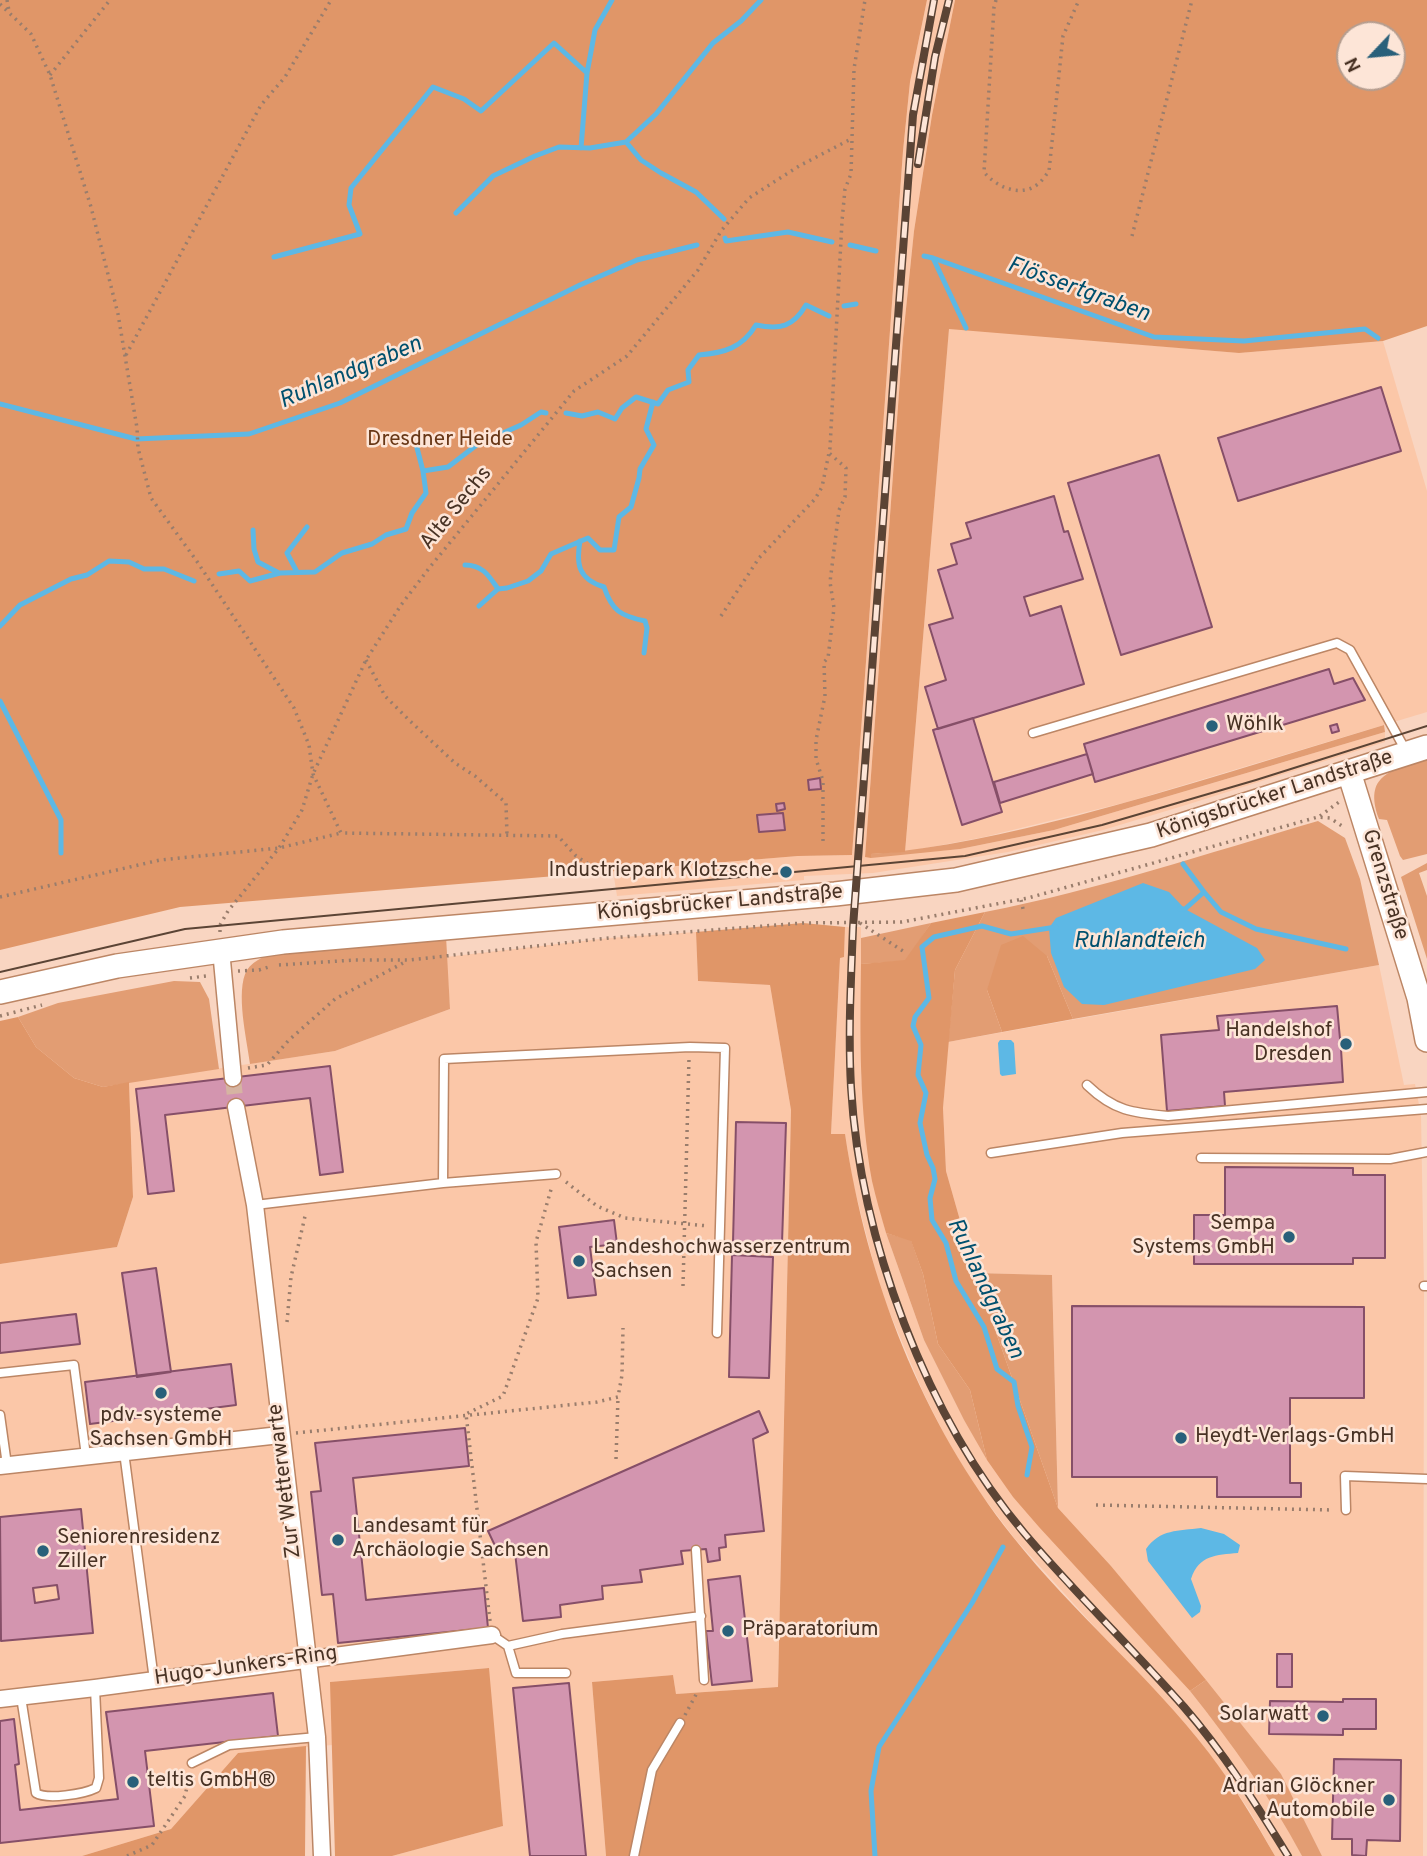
<!DOCTYPE html>
<html>
<head>
<meta charset="utf-8">
<style>
  body { margin:0 }
  #map { position:relative; width:1427px; height:1856px; overflow:hidden; background:#f9d5c1; font-family:Overpass,sans-serif }
  canvas { display:block }
  .north { position:absolute; left:1336px; top:21px; width:70px; height:70px; box-sizing:border-box; background:#fde5d7; border:2px solid #b59d8f; border-radius:50%; rotate:244deg; font-size:19px; font-weight:700; line-height:28px; text-align:center; color:#483224 }
  .north::after { content:''; display:block; margin:auto; width:24px; height:32px; background:#29607a; clip-path:polygon(50% 0,100% 100%,50% 72%,0 100%) }
</style>
</head>
<body>
<div id="map">
<canvas width="1427" height="1856"></canvas>
<div class="north">N</div>
</div>
<script>
const ctx = document.querySelector('canvas').getContext('2d');
ctx.lineJoin = 'round';
function fill(path, color) {
  ctx.fillStyle = color;
  ctx.fill(path, 'evenodd');
}
function strokePath(path, color, width, dash) {
  ctx.strokeStyle = color;
  ctx.lineWidth = width;
  ctx.lineCap = dash ? 'butt' : 'round';
  ctx.setLineDash(dash || []);
  ctx.stroke(path);
}
function label(font, color, halo, rows, align = 'center') {
  ctx.font = font + ' Overpass,sans-serif';
  ctx.lineWidth = 5;
  ctx.setLineDash([]);
  ctx.textBaseline = 'middle';
  ctx.strokeStyle = halo;
  ctx.fillStyle = color;
  for (const [text, x, y, turn = 0] of rows) {
    ctx.save();
    ctx.translate(x, y);
    ctx.rotate((+turn || 0) * Math.PI / 180);
    ctx.textAlign = isNaN(turn) ? turn : align;
    if (halo) ctx.strokeText(text, 0, 0);
    ctx.fillText(text, 0, 0);
    ctx.restore();
  }
}
const built = new Path2D(`
  M927,0H955L932,115L914,231L903,338L865,857L960,849L1054,830L1385,732V742L1186,805L1103,830L1008,852L873,873L804,876V880L617,896L613,871L798,856L852,855L903,151L910,82Z
  M949,328L1239,353L1383,341L1427,491V712L1127,802L984,837L905,852Z
  M845,927H861V1076L873,1182L886,1233L924,1340L964,1420L1013,1497L1190,1691L1242,1757L1279,1812L1302,1856H1275L1249,1810L1208,1752L1015,1539L977,1489L950,1446L923,1392L881,1292L853,1183L845,1135L831,1134L840,957H844Z
  M696,932L698,981L770,985L791,1110L778,1687L676,1694L673,1675L592,1682L606,1856H392L503,1826L488,1668L331,1682L332,1745L238,1753L171,1829L82,1856H0V1264L117,1247L133,1197L129,1082L335,1051L450,1009L446,957L609,938Z
  M1379,965L1404,1085L1415,1084L1421,1115L1424,1286L1423,1856H1322L1281,1774L1111,1566L1058,1508L1052,1275L975,1273L946,1171L943,1108L948,1042Z`);
const green = new Path2D(`
  M1384,725L1385,732L1054,830L960,849L871,858V854C940,849 1008,833 1076,816C1179,789 1281,756 1384,725Z
  M1427,759V854L1403,860L1400,856L1387,820L1379,819C1363,775 1391,770 1427,759Z
  M1318,821L1345,838L1360,879L1379,965L1073,1019L1047,956L987,990L1002,1032L948,1042L955,970L985,912C1098,890 1208,853 1318,821Z
  M1427,863V870L1419,873L1427,896V959L1401,877Z
  M931,923L906,961L861,964V938Z
  M446,936L450,1009L335,1051L250,1064C247,1040 235,991 247,970C254,959 269,955 280,950Z
  M174,981L200,982L209,999L219,1069L103,1087L74,1078L36,1047L18,1017L58,1003Z
  M886,1233L911,1240L923,1274L938,1344L970,1390L987,1460L964,1420L924,1340Z
  M975,1273L1052,1275L1058,1508Z
  M1206,1680L1281,1774L1322,1856H1302C1270,1796 1232,1744 1190,1691Z`);
const forest = new Path2D(`
  M0,0H927L910,82L903,151L852,855L798,856L180,907L0,950Z
  M955,0H1427V326L1383,341L1239,353L949,329L905,852L871,854V858L865,857L903,338L914,231L932,115ZM1350,35H1392V77H1350Z
  M985,912L955,970L943,1108L946,1171L975,1273L1058,1508L1111,1566L1206,1680L1190,1691L1039,1527L1013,1497L987,1460L970,1390L938,1344L923,1274L911,1241L886,1233C881,1216 876,1198 872,1181C859,1109 860,1037 861,964L905,960L931,923Z
  M803,923L845,927L844,957L840,958L831,1134H845C867,1280 921,1421 1013,1537C1073,1613 1150,1676 1209,1753C1234,1786 1255,1821 1275,1856H606L592,1682L673,1675L676,1694L778,1687L791,1110L770,985L698,981L696,932Z
  M1023,936L1047,956L1073,1019L1002,1032L987,990L1001,945Z
  M18,1017L36,1047L74,1078L103,1087L129,1082L133,1197L117,1247L0,1264V1021Z
  M489,1668L503,1826L392,1856H335L330,1682Z
  M306,1746L305,1856H82L171,1829L238,1753Z`);
const water = new Path2D(`
  M1143,883L1169,892L1185,909L1257,948L1265,960L1255,969L1104,1005L1082,1004L1064,987L1051,953L1049,928L1056,918Z
  M1000,1040H1011L1014,1043L1016,1074L1002,1076L1000,1074L998,1043Z
  M1201,1528L1224,1534L1240,1545L1238,1553C1216,1555 1199,1555 1191,1579L1201,1606L1200,1612L1192,1618L1148,1561L1146,1549C1160,1529 1178,1531 1201,1528Z`);
const stream = new Path2D(`
  M581,148L587,73L595,30L612,0
  M456,213L493,176L535,156L559,147L590,148L626,142
  M724,219L696,192L661,173L641,160L626,142L656,114L713,43L741,21L761,0
  M725,238L726,241L788,232L832,242
  M850,245L876,251
  M924,256L933,258L966,328
  M274,257L360,234L349,205L351,188L433,87L464,99L481,111L554,43L587,73
  M933,258L1154,337L1244,341L1365,329L1378,338
  M844,306L856,304
  M0,404L136,439L249,434L340,403L580,285L637,260L697,245
  M566,413L582,416L598,412L615,419L622,408L636,397L658,404L668,390L689,382L688,370L699,355C724,353 742,348 756,325C780,330 793,327 806,305L829,316
  M416,444L423,471
  M253,530L254,549L258,562L279,573
  M580,541C576,564 578,579 604,587C612,611 621,616 645,621L647,628L644,653
  M465,565C483,565 489,576 498,589
  M297,572L287,553L307,527
  M219,574L239,571L250,581L280,573L315,572L342,553L372,544L386,535L406,529L412,513L426,493L423,471L448,467L478,444L521,425L541,412L546,413
  M479,606L498,589L507,588L528,581L541,571L551,554L588,538L600,550H614L619,517L631,507L639,478L640,469L654,445L646,429L653,402
  M0,626L20,605L71,579L87,575L109,561L129,562L144,569H164L194,581
  M0,701L61,820V853
  M1204,892L1221,912L1256,929L1346,949
  M1180,909H1185L1204,892L1183,864
  M1027,1475L1032,1447L1018,1406L1014,1382L997,1369L984,1327L956,1281L946,1243L932,1220L930,1198L935,1179L933,1168L927,1155L920,1123L926,1093L918,1075L921,1045L913,1026L915,1017L929,998L922,947L934,937L982,926L1011,934L1056,927
  M875,1856L871,1791L879,1747L972,1603L1003,1547`);
const building = new Path2D(`
  M1381,387L1401,451L1238,501L1218,438Z
  M1159,455L1212,627L1121,655L1068,483Z
  M1054,496L1064,532L1068,531L1083,579L1024,597L1030,616L1061,606L1084,684L938,729L925,687L946,680L929,625L953,618L938,570L957,564L951,544L971,538L966,523Z
  M1329,669L1334,684L1353,678L1365,700L1095,782L1084,744Z
  M973,718L1002,812L962,825L933,730Z
  M1337,724L1339,731L1332,733L1330,726Z
  M1087,754L1093,774L1000,803L994,782Z
  M820,778L821,789L809,790L808,780Z
  M784,803L785,809L777,811L776,804Z
  M783,813L785,830L759,832L757,815Z
  M1337,1006L1340,1039L1345,1038L1346,1044V1048L1341,1049L1343,1082L1224,1092L1225,1106L1167,1111L1161,1035L1219,1030L1217,1016Z
  M330,1066L343,1172L320,1175L310,1098L165,1115L174,1191L148,1194L136,1089Z
  M736,1122L786,1123L782,1243L733,1242Z
  M1225,1167L1353,1168V1175H1385V1258H1353V1264H1194V1215H1225Z
  M614,1220L617,1244L590,1247L596,1295L568,1298L559,1227Z
  M732,1255L773,1257L769,1378L729,1377Z
  M156,1268L171,1372L137,1377L122,1273Z
  M1072,1306L1364,1307V1398H1290V1483H1301V1497H1217V1477H1072Z
  M76,1314L80,1344L0,1353V1323Z
  M231,1364L236,1405L90,1424L85,1382Z
  M759,1411L768,1432L753,1439L764,1531L725,1535L726,1547L719,1548L720,1560L708,1562L706,1549L681,1551L683,1564L640,1570L642,1582L602,1586L603,1599L560,1605L561,1617L523,1621L514,1544L498,1552L488,1531Z
  M465,1428L469,1466L353,1478L366,1600L484,1588L488,1628L338,1643L333,1594L322,1595L311,1492L321,1491L315,1443Z
  M81,1509L93,1633L1,1641L0,1517ZM57,1585L59,1599L35,1603L33,1588Z
  M740,1576L752,1681L712,1685L706,1631H713L708,1580Z
  M1277,1654H1292V1687H1277Z
  M569,1683L586,1856H530L513,1688Z
  M273,1693L278,1736L145,1751L154,1826L0,1843V1721L14,1719L19,1764L15,1765L20,1810L118,1799L106,1712Z
  M1343,1699H1376V1729H1343V1735L1269,1734L1270,1701L1343,1702Z
  M1334,1759L1401,1760L1400,1841L1367,1840L1366,1856L1352,1855V1839H1332Z`);
const streetTunnel = new Path2D(`
  M233,1078L236,1107`);
const path = new Path2D(`
  M7,0L9,11
  M996,0L994,7L984,172C996,187 1021,198 1038,184C1042,181 1046,175 1049,171L1063,36L1079,0
  M0,4L31,34L50,75L91,207L118,314L137,428L138,448L151,498L196,560L294,708L309,745L313,774L341,833L558,836L576,856L605,875
  M50,75L110,0
  M1132,236L1192,0
  M126,355L261,105L285,77L331,0
  M721,616L759,558L815,499L822,487L830,448L842,221L845,189L851,174L854,69L865,0
  M366,660L385,696L410,721L455,763L475,776L506,803L507,836
  M1320,816L1339,802
  M823,841V781L816,759V740L825,696L824,662L828,658L834,608L830,582L839,510L845,497L846,468L829,453
  M0,897L160,860L279,848L341,833
  M1021,900L1024,913
  M860,923L906,953
  M220,932V925L228,911L279,848L302,810L313,774L366,660L401,605L430,567L574,391L627,356L698,270L721,231L749,198L799,166L851,139
  M279,965L355,960H409L609,938L803,923L902,922L1028,898L1318,817L1330,818L1345,828
  M238,971L259,970L272,966
  M190,978L206,976
  M0,1016L42,1005
  M248,1068L267,1065L288,1041L335,999L407,961
  M566,1182L597,1206L625,1218L708,1226
  M683,1286L689,1058
  M287,1322L291,1277L306,1212
  M296,1433L597,1402L618,1397L622,1375L623,1328
  M616,1459L618,1397
  M1096,1505L1333,1510
  M490,1621L466,1414L503,1396L538,1298L536,1242L552,1186
  M685,1715L698,1691
  M127,1856L152,1845L185,1796L190,1773`);
const lane = new Path2D(`
  M1033,733L1337,643L1350,650L1406,751
  M1087,1085C1114,1111 1133,1113 1168,1116L1427,1092
  M991,1153L1122,1133L1427,1109
  M1201,1158L1390,1159L1427,1152
  M443,1183L556,1174
  M255,1205L443,1183L444,1059L690,1047L725,1048L717,1333
  M1424,1286H1427
  M0,1373L74,1365L86,1456
  M0,1415L7,1465
  M124,1452L154,1680
  M1346,1510L1345,1476L1427,1479
  M696,1550L704,1680
  M492,1635L508,1646L562,1634L701,1616
  M508,1646L516,1673H566
  M21,1697L36,1793C47,1800 84,1794 96,1788L99,1778L95,1688
  M192,1763L229,1745L317,1737
  M634,1856L652,1770L680,1723`);
const street = new Path2D(`
  M221,950L233,1078
  M236,1107L255,1205L317,1737L322,1856
  M0,1466L280,1435
  M0,1699L95,1688L492,1635`);
const secondary = new Path2D(`
  M1349,772L1419,998L1427,1040
  M0,992L117,966L283,942L835,894L956,880L1151,835L1427,747`);
const tram = new Path2D(`
  M0,972L185,929L965,856L1102,825L1256,780L1427,726`);
const rail = new Path2D(`
  M934,0L913,115L853,927C851,980 848,1033 851,1087C860,1239 926,1417 1025,1534C1075,1593 1132,1648 1184,1707C1224,1753 1256,1804 1288,1856
  M918,164L935,57L949,0`);
const markers = [
  [1212,726,7,"#29607a"],
  [786,872,7,"#29607a"],
  [1346,1044,7,"#29607a"],
  [1289,1237,7,"#29607a"],
  [579,1261,7,"#29607a"],
  [161,1393,7,"#29607a"],
  [1181,1438,7,"#29607a"],
  [338,1540,7,"#29607a"],
  [43,1551,7,"#29607a"],
  [728,1631,7,"#29607a"],
  [1323,1716,7,"#29607a"],
  [133,1782,7,"#29607a"],
  [1389,1800,7,"#29607a"]
];
const parkNames = [
  ["Dresdner Heide",440,441]
];
const streetNames = [
  ["Alte Sechs",457,509,-51],
  ["Königsbrücker Landstraße",1275,796,-18],
  ["Grenzstraße",1384,885,73],
  ["Königsbrücker Landstraße",720,904,-5],
  ["Zur Wetterwarte",286,1481,-97],
  ["Hugo-Junkers-Ring",246,1667,-8]
];
const poiNames = [
  ["Wöhlk",1226,726],
  ["Industriepark Klotzsche",772,872,"right"],
  ["Handelshof",1332,1032,"right"],
  ["Dresden",1332,1056,"right"],
  ["Sempa",1275,1225,"right"],
  ["Systems GmbH",1275,1249,"right"],
  ["Landeshochwasserzentrum",593,1249],
  ["Sachsen",593,1273],
  ["pdv-systeme",161,1417,"center"],
  ["Sachsen GmbH",161,1441,"center"],
  ["Heydt-Verlags-GmbH",1195,1438],
  ["Landesamt für",352,1528],
  ["Archäologie Sachsen",352,1552],
  ["Seniorenresidenz",57,1539],
  ["Ziller",57,1563],
  ["Präparatorium",742,1631],
  ["Solarwatt",1309,1716,"right"],
  ["teltis GmbH®",147,1782],
  ["Adrian Glöckner",1375,1788,"right"],
  ["Automobile",1375,1812,"right"]
];
const waterNames = [
  ["Flössertgraben",1078,291,20],
  ["Ruhlandgraben",351,374,-23],
  ["Ruhlandteich",1139,942],
  ["Ruhlandgraben",984,1289,65]
];
fill(built, '#fbc7a8');
fill(green, '#e29d73');
fill(forest, '#e09668');
fill(water, '#5db8e5');
strokePath(stream, '#5db8e5', 5);
fill(building, '#d395af');
strokePath(building, '#864f68', 2);
strokePath(streetTunnel, '#d6b4a2', 16, [16, 8]);
strokePath(lane, '#bc8665', 11);
strokePath(street, '#bc8665', 19);
strokePath(secondary, '#bc8665', 26);
strokePath(path, '#997d6c', 3.5, [2, 5]);
strokePath(lane, '#fff', 8);
strokePath(street, '#fff', 16);
strokePath(secondary, '#fff', 23);
strokePath(tram, '#5b4435', 2);
strokePath(rail, '#5b4435', 8);
strokePath(rail, '#fde5d7', 5, [16]);
for (const [x, y, r, color] of markers) {
  const dot = new Path2D();
  dot.arc(x, y, r, 0, 2 * Math.PI);
  ctx.fillStyle = color;
  ctx.fill(dot);
  strokePath(dot, '#fde5d7', 2.5);
}
label('21px', '#683716', '#fde5d7', parkNames);
label('21px', '#483224', '#fde5d7', streetNames);
label('21px', '#483224', '#fde5d7', poiNames, 'left');
label('italic 23px', '#00506e', '#fde5d7', waterNames);
</script>
</body>
</html>
